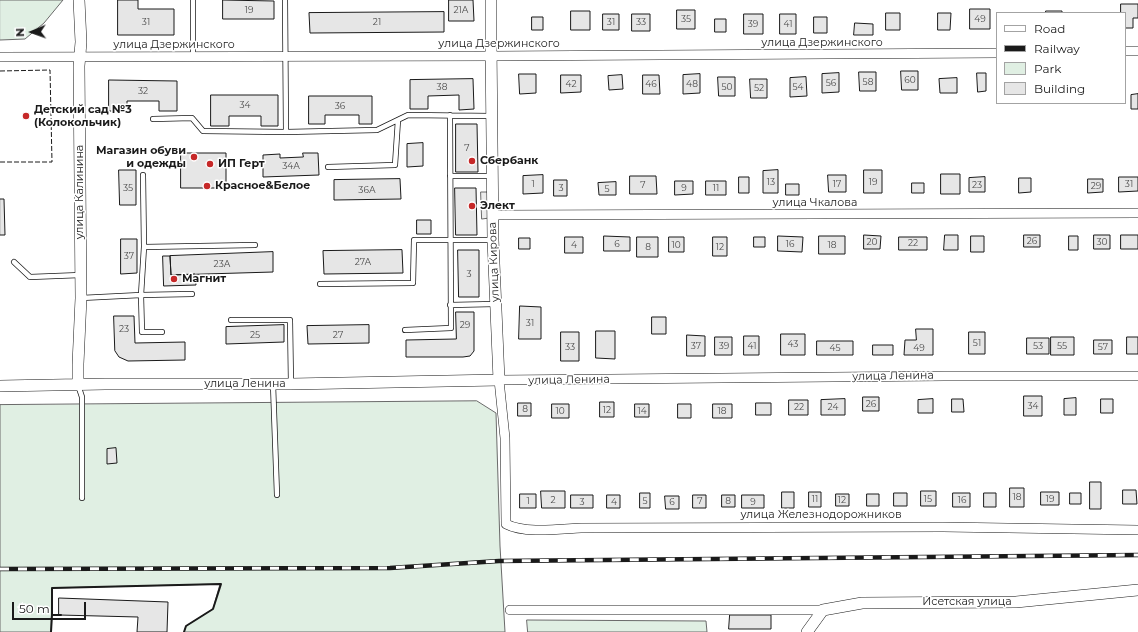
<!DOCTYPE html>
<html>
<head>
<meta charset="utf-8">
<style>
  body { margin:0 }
  #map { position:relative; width:1138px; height:632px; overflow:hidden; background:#fff; font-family:Montserrat,sans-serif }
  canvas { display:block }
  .legend { position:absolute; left:996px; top:12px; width:130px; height:92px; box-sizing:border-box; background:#fff; border:1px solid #a3a3a3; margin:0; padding:5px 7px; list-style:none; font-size:12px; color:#1a1a1a }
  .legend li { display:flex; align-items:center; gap:8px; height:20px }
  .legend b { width:20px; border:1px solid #a3a3a3 }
  .north { position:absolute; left:12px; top:12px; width:40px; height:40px; -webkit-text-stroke:3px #fff; paint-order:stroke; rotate:268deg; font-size:11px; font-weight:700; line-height:16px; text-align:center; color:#1a1a1a }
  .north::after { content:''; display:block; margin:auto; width:14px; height:18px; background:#1a1a1a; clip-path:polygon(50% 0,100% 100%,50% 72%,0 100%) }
  .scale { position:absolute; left:12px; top:602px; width:74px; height:18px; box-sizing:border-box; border:2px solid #1a1a1a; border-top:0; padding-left:5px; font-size:12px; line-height:14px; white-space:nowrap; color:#1a1a1a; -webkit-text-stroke:3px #fff; paint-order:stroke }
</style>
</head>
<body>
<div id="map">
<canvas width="1138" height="632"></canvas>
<ul class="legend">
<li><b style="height:5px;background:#fff"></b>Road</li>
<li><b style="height:5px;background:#1a1a1a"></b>Railway</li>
<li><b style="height:11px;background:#e0efe3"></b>Park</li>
<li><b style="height:11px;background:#e6e6e6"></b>Building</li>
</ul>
<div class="north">N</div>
<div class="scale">50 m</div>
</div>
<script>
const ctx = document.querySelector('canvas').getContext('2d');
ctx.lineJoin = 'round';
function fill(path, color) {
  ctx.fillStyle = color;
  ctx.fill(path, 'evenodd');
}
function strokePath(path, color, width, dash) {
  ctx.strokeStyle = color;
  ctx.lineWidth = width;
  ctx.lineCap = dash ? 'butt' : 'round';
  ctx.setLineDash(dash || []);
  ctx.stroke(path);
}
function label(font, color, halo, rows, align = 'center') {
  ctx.font = font + ' Montserrat,sans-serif';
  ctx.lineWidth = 3;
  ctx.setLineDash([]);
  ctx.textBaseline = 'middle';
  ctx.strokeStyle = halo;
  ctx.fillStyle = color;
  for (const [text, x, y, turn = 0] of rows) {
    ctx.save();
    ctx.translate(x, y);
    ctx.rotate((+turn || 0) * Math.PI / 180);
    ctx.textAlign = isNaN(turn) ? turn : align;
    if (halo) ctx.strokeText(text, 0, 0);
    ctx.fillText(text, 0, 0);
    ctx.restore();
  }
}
const green = new Path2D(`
  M0,0H63L44,23L25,39L0,40Z
  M477,401L496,413L500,546L505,632H184L186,626L213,609L220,584L52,588L51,632H0V405Z
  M527,620L706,621L707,632H528Z`);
const parking = new Path2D(`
  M481,192H488L489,218L482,219Z`);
const building = new Path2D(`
  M118,0H138V9H174V35H118Z
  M223,0L274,1V19H223Z
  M449,0H473L474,21H449Z
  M1121,4H1138V18H1133V28H1125V13H1121Z
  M970,9H990V29H970Z
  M677,10H695V29H677Z
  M571,11H590V30H571Z
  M1046,11H1062V13H1046Z
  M444,12V32L310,33L309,13Z
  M886,13H900V30H886Z
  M938,13H951L950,30H938Z
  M603,14H619V30H603Z
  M632,14H650V31H632Z
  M744,14H763V34H744Z
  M780,14H796V34H780Z
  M532,17H543V30H532Z
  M814,17H827V33H814Z
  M715,19H726V32H715Z
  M855,23L873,24V35H854Z
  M901,71H918V90H902Z
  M859,72H876V91H860Z
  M839,73V92L822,93V74Z
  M977,73H986V91L978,92Z
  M519,74H536V93L520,94Z
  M700,74V93L683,94V75Z
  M561,75H581V92L561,93Z
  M622,75L623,89L609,90L608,76Z
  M643,75H659L660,94H643Z
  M718,77H735V96H719Z
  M806,77L807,96L790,97V78Z
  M957,78V93H940L939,79Z
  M473,79L474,109L459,110V95L428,96V109H410V80Z
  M750,79H767V98H751Z
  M109,80L177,81V111H159V101H127V111H109Z
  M1138,94V109H1131V95Z
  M211,95H278V126H261V116H229V126H211Z
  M309,96H372V124H359V115H325V124H309Z
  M456,124H477L478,172H456Z
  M423,143V166L407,167V144Z
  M181,153H226V188H181Z
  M303,153H318L319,175L263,177V155L280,154V158L303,157Z
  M119,170H136V205H120Z
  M778,170V193H763V171Z
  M864,170H882V193H864Z
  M941,174H960V194H941Z
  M543,175V193L523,194V176Z
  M828,175H846V192H829Z
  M630,176H656L657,194H630Z
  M739,177H749V193H739Z
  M985,177V192H969V178Z
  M1119,177H1138V191L1119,192Z
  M1019,178H1031V192L1019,193Z
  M400,179L401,199L334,200V180Z
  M1088,179H1103V192L1088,193Z
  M554,180H567V196H554Z
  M675,181H693V194L675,195Z
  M706,181H726V195H706Z
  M616,182V195H599L598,183Z
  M912,183H924V193H912Z
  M786,184H799V195H786Z
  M455,188H476L477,235H456Z
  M0,199H4L5,235H0Z
  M417,220H431V234H417Z
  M864,235L881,236L880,249H864Z
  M945,235H958V250H944Z
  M1024,235H1040V247H1024Z
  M1094,235H1110V249H1094Z
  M1121,235H1138V249H1121Z
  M604,236L630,237V251H604Z
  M778,236L803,237L802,252L778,251Z
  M819,236H845V254H819Z
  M971,236H984V252H971Z
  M1069,236H1078V250H1069Z
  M565,237H583V253H565Z
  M637,237H658V257H637Z
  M669,237H684V252H669Z
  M713,237H727V256H713Z
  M754,237H765V247H754Z
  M899,237H927V250H899Z
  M519,238H530V249H519Z
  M121,239H137V273L121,274Z
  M402,250L403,273L324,274L323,251Z
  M458,250H479V297H459Z
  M273,252V272L171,275L170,256Z
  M163,256H170L171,275L195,274L196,285L164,286Z
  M520,306L541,307V339H519Z
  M456,312H474V351L470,356L463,357H406V340L456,339Z
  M114,316H134L135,343L185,342V360L128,361L119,357L115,351Z
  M652,317H666V334H652Z
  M284,325V342L226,344V327Z
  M369,325V343L308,344L307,326Z
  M916,329H933V355H904L905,340H916Z
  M596,331H615V359L596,358Z
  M561,332H579V361H561Z
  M969,332H985V354H969Z
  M781,334H805V355H781Z
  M687,335L705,336V356H687Z
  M744,336H759V355H744Z
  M715,337H732V355H715Z
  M1051,337H1074V355H1051Z
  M1127,337H1138V354H1127Z
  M1027,338H1049V354H1027Z
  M1094,340H1112V354H1094Z
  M817,341H853V355H817Z
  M873,345H893V355H873Z
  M1024,396H1042V416H1024Z
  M863,397H879V411H863Z
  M1076,398V415H1064V399Z
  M845,399V415H821V400Z
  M933,399V413H918V400Z
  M952,399H963L964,412H952Z
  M1101,399H1113V413H1101Z
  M789,400H808V415H789Z
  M600,402H614V417H600Z
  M518,403H531V416H518Z
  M756,403H771V415H756Z
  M552,404H569V418H552Z
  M635,404H649V417H635Z
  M678,404H691V418H678Z
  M713,404H732V418H713Z
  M116,448L117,463L107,464V449Z
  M1090,482H1101V509H1090Z
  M1010,488H1024V507H1010Z
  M1123,490H1136L1137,504H1123Z
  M541,491H565V508H542Z
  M921,491H936V506H921Z
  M782,492H794V508H782Z
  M809,492H821V507H809Z
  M1041,492H1059V505H1041Z
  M640,493H650V508H640Z
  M894,493H907V506H894Z
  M953,493H970V507H953Z
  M984,493H996V507H984Z
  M1070,493H1081V504H1070Z
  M520,494H536V508H520Z
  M836,494H849V506H836Z
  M867,494H879V506H867Z
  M571,495H593V508H571Z
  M607,495H620V508H607Z
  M693,495H706V508H693Z
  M722,495H735V507H722Z
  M742,495H764V508H742Z
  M665,496H679V509H666Z
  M59,598L168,602L167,632H137L138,617L59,615Z
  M730,615H771V629H729Z`);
const service = new Path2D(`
  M285,0L286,132
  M193,57V0
  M153,119L192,118L203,131L286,132L377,130L408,115L492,116
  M328,167L395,165L398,120
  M143,175L144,247L141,295L192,294
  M450,176H492
  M144,247L255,245
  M14,262L30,277L81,275
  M320,284L413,283L414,240H492
  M81,298L141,295L142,332H162
  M450,305L495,304
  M231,320H290L291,384
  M405,330L451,328L450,115
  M273,384L277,495
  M78,385L82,397V498`);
const minor = new Path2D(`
  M1125,51H1138
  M0,57L491,56L997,53
  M493,215L1138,213
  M1138,376H944L499,380L505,438L506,523V524C525,534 560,529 581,528L943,527L1138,530
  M510,610H823`);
const tertiary = new Path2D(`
  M78,385V364L81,298L79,66L81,42L79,0
  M0,386L105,384H291L499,380L493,240L491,43V0
  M807,632L823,610L862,603L1016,602L1138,590`);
const rail = new Path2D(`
  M0,569L390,568L499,561L1138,555`);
const fence = new Path2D(`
  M0,71L50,70L52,162H0`);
const wall = new Path2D(`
  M61,615H52V588L221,584L213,609L186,626L184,632
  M51,632L52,615H53`);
const markers = [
  [26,116,4,"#c62828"],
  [194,157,4,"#c62828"],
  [472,161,4,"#c62828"],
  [210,164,4,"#c62828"],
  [207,186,4,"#c62828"],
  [472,206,4,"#c62828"],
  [174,279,4,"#c62828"]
];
const numberNames = [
  ["19",249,10],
  ["21А",461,10],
  ["35",686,19],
  ["49",980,19],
  ["31",146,22],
  ["21",377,22],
  ["31",611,22],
  ["33",641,22],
  ["39",753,24],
  ["41",788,24],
  ["60",910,80],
  ["58",868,82],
  ["56",831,83],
  ["42",571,84],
  ["46",651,84],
  ["48",692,84],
  ["38",442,87],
  ["50",727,87],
  ["54",798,87],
  ["52",759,88],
  ["32",143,91],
  ["34",245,105],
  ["36",340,106],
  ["7",467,148],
  ["34А",291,166],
  ["13",771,182],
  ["19",873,182],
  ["1",533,184],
  ["17",837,184],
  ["31",1129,184],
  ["7",643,185],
  ["23",977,185],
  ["29",1096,186],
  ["35",128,188],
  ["3",561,188],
  ["9",684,188],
  ["11",716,188],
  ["5",607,189],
  ["36А",367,190],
  ["26",1032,241],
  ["20",872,242],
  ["30",1102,242],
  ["22",913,243],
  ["6",617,244],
  ["16",790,244],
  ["4",574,245],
  ["10",676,245],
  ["18",832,245],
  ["8",648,247],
  ["12",720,247],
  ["37",129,256],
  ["27А",363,262],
  ["23А",222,264],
  ["3",469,274],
  ["31",530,323],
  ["29",465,325],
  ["23",124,329],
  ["25",255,335],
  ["27",338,335],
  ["51",977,343],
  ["43",793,344],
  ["37",696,346],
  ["39",724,346],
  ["41",752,346],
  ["53",1038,346],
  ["55",1062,346],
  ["33",570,347],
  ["57",1103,347],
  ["45",835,348],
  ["49",919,348],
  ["26",871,404],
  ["34",1033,406],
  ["22",799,407],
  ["24",833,407],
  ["8",525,409],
  ["12",607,410],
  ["10",560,411],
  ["14",642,411],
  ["18",722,411],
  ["18",1017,497],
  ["11",815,499],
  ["15",928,499],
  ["19",1050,499],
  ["2",553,500],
  ["12",842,500],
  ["16",962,500],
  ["1",528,501],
  ["5",645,501],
  ["7",700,501],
  ["8",728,501],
  ["3",582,502],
  ["4",614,502],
  ["6",672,502],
  ["9",753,502]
];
const streetNames = [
  ["улица Дзержинского",822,43],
  ["улица Дзержинского",499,44],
  ["улица Дзержинского",174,45],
  ["улица Калинина",80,192,-90],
  ["улица Чкалова",815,203],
  ["улица Кирова",494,262,-92],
  ["улица Ленина",893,376,-1],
  ["улица Ленина",569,380,-1],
  ["улица Ленина",245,384],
  ["улица Железнодорожников",821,515],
  ["Исетская улица",967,602]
];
const poiNames = [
  ["Детский сад №3",34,110],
  ["(Колокольчик)",34,123],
  ["Магазин обуви",186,151,"right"],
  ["и одежды",186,164,"right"],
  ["Сбербанк",480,161],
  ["ИП Герт",218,164],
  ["Красное&Белое",215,186],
  ["Элект",480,206],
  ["Магнит",182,279]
];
fill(green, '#e0efe3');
strokePath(green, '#6a6a6a', 1);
fill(parking, '#ededed');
strokePath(parking, '#6a6a6a', 1);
fill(building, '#e6e6e6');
strokePath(building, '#1a1a1a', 1);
strokePath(service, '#1a1a1a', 6);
strokePath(minor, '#1a1a1a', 10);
strokePath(tertiary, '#1a1a1a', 12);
strokePath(service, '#fff', 4.5);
strokePath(minor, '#fff', 9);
strokePath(tertiary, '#fff', 11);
strokePath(rail, '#1a1a1a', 4.5);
strokePath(rail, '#fff', 3, [9]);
strokePath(fence, '#1a1a1a', 1, [5, 2]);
strokePath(wall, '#1a1a1a', 2);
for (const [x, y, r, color] of markers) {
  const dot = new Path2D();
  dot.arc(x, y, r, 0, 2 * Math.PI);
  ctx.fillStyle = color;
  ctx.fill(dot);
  strokePath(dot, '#fff', 1.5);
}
label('9px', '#4d4d4d', null, numberNames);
label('11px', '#1a1a1a', '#fff', streetNames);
label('bold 11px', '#1a1a1a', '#fff', poiNames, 'left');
</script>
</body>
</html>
